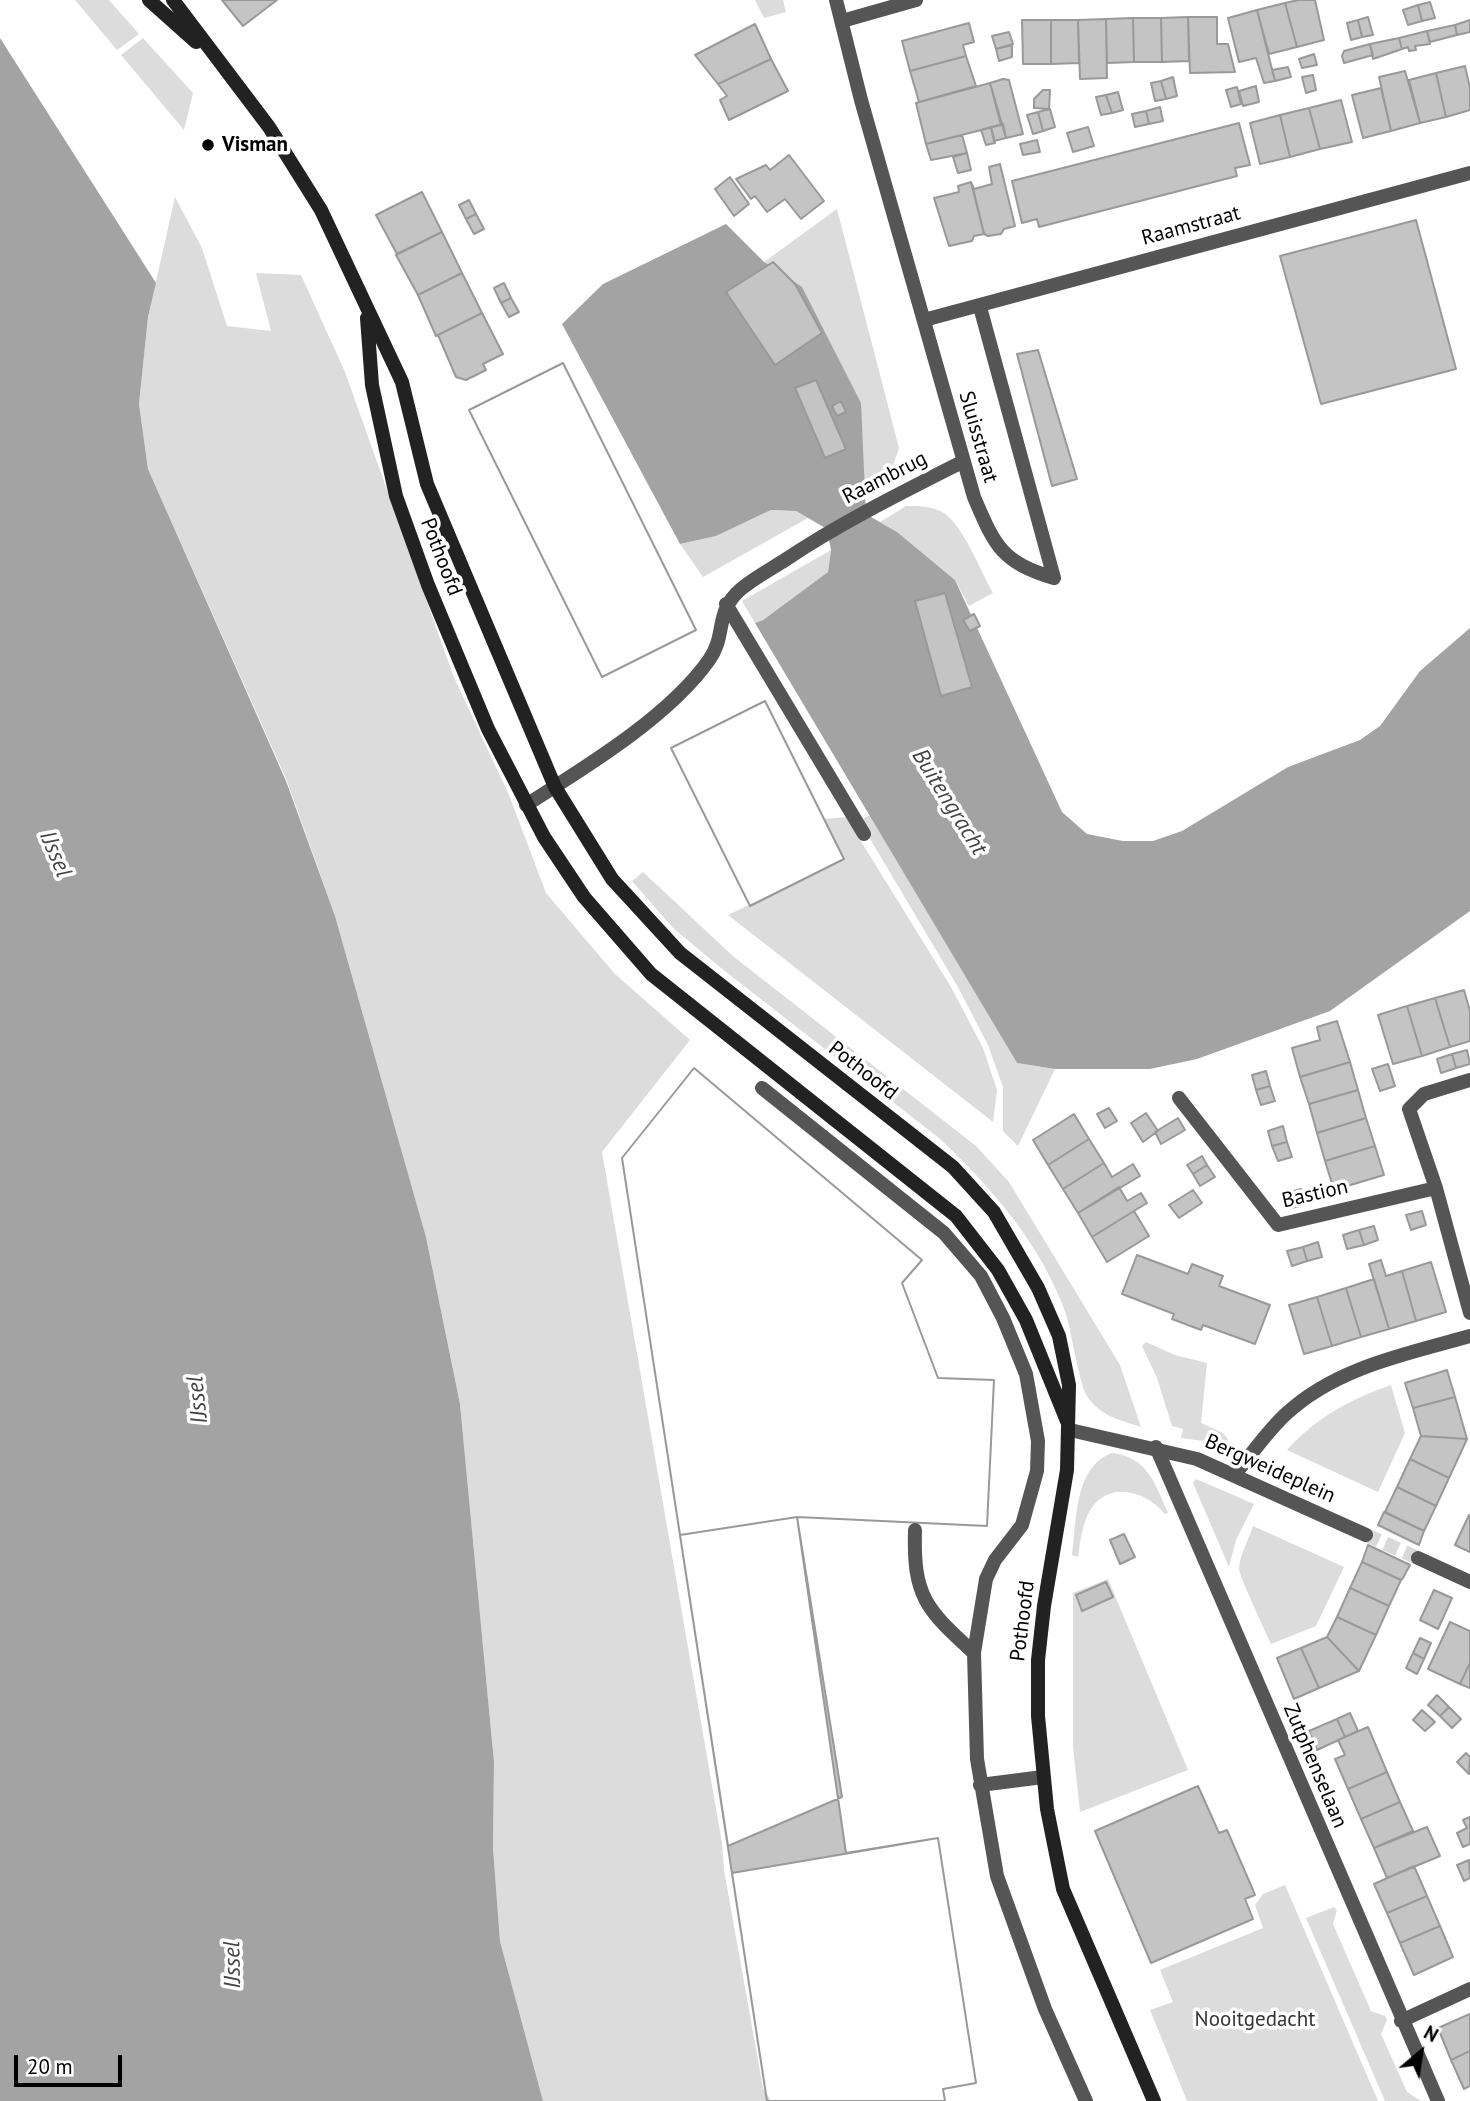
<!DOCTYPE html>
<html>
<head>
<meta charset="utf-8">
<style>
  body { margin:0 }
  #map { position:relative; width:1470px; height:2101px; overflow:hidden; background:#fff; font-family:"PT Sans",sans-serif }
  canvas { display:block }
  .north { position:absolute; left:1386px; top:2017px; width:70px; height:70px; -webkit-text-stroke:5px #fff; paint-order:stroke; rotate:29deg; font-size:19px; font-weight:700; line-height:28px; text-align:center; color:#000 }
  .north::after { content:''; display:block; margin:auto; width:24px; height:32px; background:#000; clip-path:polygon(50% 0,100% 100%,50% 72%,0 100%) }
  .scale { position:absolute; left:14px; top:2055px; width:108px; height:32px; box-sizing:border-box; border:4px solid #000; border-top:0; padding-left:9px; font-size:21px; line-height:24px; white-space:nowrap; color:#000; -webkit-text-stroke:5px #fff; paint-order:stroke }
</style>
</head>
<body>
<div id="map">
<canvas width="1470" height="2101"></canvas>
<div class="north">N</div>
<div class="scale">20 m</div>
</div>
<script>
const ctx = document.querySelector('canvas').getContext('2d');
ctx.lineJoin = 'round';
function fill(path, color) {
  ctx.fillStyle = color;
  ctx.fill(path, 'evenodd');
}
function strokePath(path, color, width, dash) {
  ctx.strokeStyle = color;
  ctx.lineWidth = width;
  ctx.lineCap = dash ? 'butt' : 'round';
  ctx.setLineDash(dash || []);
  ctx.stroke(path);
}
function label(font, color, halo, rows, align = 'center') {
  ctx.font = font + ' "PT Sans",sans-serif';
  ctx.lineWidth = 7;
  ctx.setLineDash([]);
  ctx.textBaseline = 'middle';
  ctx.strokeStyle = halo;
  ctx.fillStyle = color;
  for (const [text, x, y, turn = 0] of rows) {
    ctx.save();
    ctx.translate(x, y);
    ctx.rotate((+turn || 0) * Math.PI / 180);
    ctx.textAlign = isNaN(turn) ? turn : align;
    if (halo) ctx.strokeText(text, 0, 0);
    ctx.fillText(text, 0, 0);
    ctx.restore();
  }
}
const green = new Path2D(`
  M75,0H109L139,34L117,50Z
  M755,0H783L786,12L764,18Z
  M143,38L193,93L184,130L121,55Z
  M175,197L202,248L227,326L271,331L256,273L301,275L345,372L453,675L509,795L546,893L615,974L690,1040L602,1152L722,1843L724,1870L763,2088L771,2101H543L500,1941L493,1848L494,1762L460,1404L426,1237L335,916L287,781L148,469L139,404L148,317Z
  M837,209L899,448L890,474L863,486V447L764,262Z
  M906,506C919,506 933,506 944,513C964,527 981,572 993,593L969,606L955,580L897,532L880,522Z
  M771,510L796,511L808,518L703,577L680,544L716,536Z
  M831,550L828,572L763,620L755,623L742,601Z
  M870,815L1017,1063L1055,1069L1018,1146L1003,1131V1087L988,1045L958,987L863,827L864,818Z
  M846,817L951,987L983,1048L997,1090L993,1122L728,915L844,859L824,819Z
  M643,872L734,957L976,1146L1009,1182L1120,1365L1141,1427C1120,1420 1100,1416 1087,1396C1079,1384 1072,1333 1066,1314C1041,1244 992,1188 939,1138L721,968L673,928L632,881Z
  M1146,1342L1175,1355L1207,1363L1201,1423L1223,1433L1228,1439L1225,1444L1181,1438L1183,1429L1172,1426L1157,1378L1142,1346Z
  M1391,1385L1405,1433L1378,1492L1287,1450C1317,1417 1349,1400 1391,1385Z
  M1112,1453C1148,1457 1155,1484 1168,1513L1165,1514C1145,1490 1106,1479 1088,1514C1082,1528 1080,1542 1078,1557L1072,1555C1077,1520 1074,1467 1112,1453Z
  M1196,1479L1254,1504L1236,1540L1229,1567L1193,1483Z
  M1253,1526L1344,1567L1316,1626L1271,1644C1266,1632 1238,1574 1239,1568C1240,1554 1249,1539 1253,1526Z
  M1108,1579L1188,1770L1080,1812L1073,1747V1593Z
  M1285,1885L1378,2101H1187L1150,2010L1173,2002L1160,1970L1263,1928L1255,1905L1263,1894Z
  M1334,1907L1337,1910L1333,1924L1371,2011L1385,2016L1387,2020L1381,2034L1407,2092L1421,2101H1385L1306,1918Z`);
const water = new Path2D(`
  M0,38L156,283L148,317L139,404L148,469L286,781L335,916L426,1237L460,1404L494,1762L493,1848L500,1941L543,2101H0Z
  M726,224L764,262L802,287L861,403L866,514L897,532L955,580L1062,812L1087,834L1123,841H1153L1182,831L1288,767L1360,740L1380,726L1420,671L1470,628V911L1330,1011L1197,1059L1150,1069H1055L1017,1063L755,623L763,620L828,572L831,550L827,529L796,511L771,510L716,536L680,544L562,324L603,284Z`);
const building = new Path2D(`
  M222,0H277L243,26Z
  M1298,0H1315L1324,40L1297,47L1285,3Z
  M1430,2L1435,18L1422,21L1418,5Z
  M1285,3L1297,47L1269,54L1257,10Z
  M1418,5L1422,21L1408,25L1403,10Z
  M1257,10L1275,81L1264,83L1256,58L1239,62L1228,18Z
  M1188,17L1189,61L1162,62L1161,18Z
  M1188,17H1217V44H1228L1235,72L1190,73Z
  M1368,17L1373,35L1362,37L1358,20Z
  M1133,18L1134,62L1107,63L1106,19Z
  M1133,18H1161L1162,62H1134Z
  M1106,19L1107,78L1080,79L1078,20Z
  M1022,20H1051V64H1023Z
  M1051,20H1078L1079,63L1051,64Z
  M1358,20L1362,37L1351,40L1347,23Z
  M1470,20V32L1457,35L1455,25Z
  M969,23L974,42L963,45L966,56L910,71L902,41Z
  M755,24L771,59L718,84L695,55Z
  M1455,25L1457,35L1430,42L1427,31Z
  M1427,31L1430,44L1415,46L1416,50L1409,51L1408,47L1402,49L1399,38Z
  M1009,32L1013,44L996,49L992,36Z
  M1399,38L1402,49L1373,59L1370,44Z
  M1370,44L1373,55L1344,63L1342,56L1344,51Z
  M1012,45V57L999,61L996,49Z
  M1314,54L1317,65L1302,68L1299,59Z
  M966,56L976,86L919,102L910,71Z
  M771,59L788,91L729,120L720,100L727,96L718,84Z
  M1465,66L1470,88V110L1446,117L1436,73Z
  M1288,67L1291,77L1275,81L1272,70Z
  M1405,71L1420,123L1391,131L1379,77Z
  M1436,73L1446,117L1420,123L1409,80Z
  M1313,75L1316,90L1306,93L1302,77Z
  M1173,77L1177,96L1166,99L1161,81Z
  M1003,79L1009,80L1023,134L1006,138L990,83Z
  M1161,81L1166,99L1155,101L1151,83Z
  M990,83L1001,125L926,144L916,103Z
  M1256,86L1259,102L1243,106L1239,91Z
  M1237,87L1241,104L1231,107L1226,90Z
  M1381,88L1391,131L1363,138L1352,95Z
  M1043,90H1050L1049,109L1034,108V99Z
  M1118,92L1123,110L1112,113L1106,95Z
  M1106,95L1112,113L1101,115L1096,97Z
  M1341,100L1352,142L1320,149L1309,108Z
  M1160,107L1163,121L1149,124L1146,111Z
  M1309,108L1320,149L1290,157L1280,115Z
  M1050,109L1055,127L1043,131L1038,112Z
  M1146,111L1149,124L1135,127L1132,114Z
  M1038,112L1043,131L1033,134L1027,115Z
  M1280,115L1290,157L1260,164L1250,123Z
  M1239,123L1250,165L1235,168L1237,176L1039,227L1037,219L1022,223L1012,181Z
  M1003,124L1006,138L994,141L991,127Z
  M991,127L995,143L986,145L981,130Z
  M1088,127L1094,146L1073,152L1067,133Z
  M962,135L967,153L931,160L926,144Z
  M1037,140L1040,152L1023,155L1020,144Z
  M967,153L971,170L958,173L953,157Z
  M789,155L824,201L801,219L785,199L767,212L755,196L751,199L736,179L766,165L770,170Z
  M1000,164L1015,226L1004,229L1001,234L988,236L984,234L972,184L974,189L992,184L989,167Z
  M730,177L749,204L734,216L715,189Z
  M971,182L984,234L974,236L972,241L949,246L934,198L959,192L958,186Z
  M422,192L442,232L397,254L376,215Z
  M469,200L476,214L466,219L459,205Z
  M476,214L484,229L474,234L466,219Z
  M1416,220L1456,369L1321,404L1280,256Z
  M442,232L462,273L418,295L396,255Z
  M773,262L795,284L822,333L775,365L726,292Z
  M462,273L482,313L436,336L418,295Z
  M504,283L511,298L501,303L494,288Z
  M511,298L519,312L509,317L501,303Z
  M482,313L503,354L483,364L486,370L466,380L456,377L438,335Z
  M1038,350L1077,479L1052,486L1017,354Z
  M563,363L696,630L602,677L469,410Z
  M563,363L696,630L602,677L469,410Z
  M816,380L846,449L825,458L795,388Z
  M841,401L846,412L837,416L832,406Z
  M945,593L972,687L941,696L915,601Z
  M974,614L980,626L970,631L963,620Z
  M765,701L844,859L750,906L671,748Z
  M765,701L844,859L750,906L671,748Z
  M1464,990L1470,1011V1041L1450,1047L1435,998Z
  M1435,998L1450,1047L1422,1056L1407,1006Z
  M1407,1006L1422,1056L1393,1064L1378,1015Z
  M1337,1021L1350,1062L1300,1077L1292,1048L1320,1040L1317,1027Z
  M1467,1050L1470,1064L1456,1068L1452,1054Z
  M1452,1054L1456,1068L1441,1073L1437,1059Z
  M1350,1062L1358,1090L1309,1104L1300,1077Z
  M1388,1064L1395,1086L1380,1091L1372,1069Z
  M694,1068L922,1260L902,1283L938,1378L994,1380L987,1526L797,1517L846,1853L938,1838L976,2083L943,2089L945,2101H767L622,1158Z
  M694,1068L922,1260L902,1283L938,1378L994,1380L987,1526L797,1517L680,1535L622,1158Z
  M1266,1071L1270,1086L1256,1090L1252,1075Z
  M1270,1086L1275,1101L1261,1105L1256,1090Z
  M1358,1090L1366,1118L1317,1133L1309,1104Z
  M1109,1108L1117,1121L1105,1128L1097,1114Z
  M1146,1113L1158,1131L1143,1142L1131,1123Z
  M1074,1114L1089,1139L1048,1165L1033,1140Z
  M1178,1118L1185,1130L1161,1144L1155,1132Z
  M1366,1118L1375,1146L1325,1161L1317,1133Z
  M1283,1126L1287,1142L1272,1146L1268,1131Z
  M1089,1139L1104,1163L1063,1189L1048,1165Z
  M1287,1142L1292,1157L1278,1161L1272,1146Z
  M1375,1146L1384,1175L1334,1190L1325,1161Z
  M1202,1156L1207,1165L1193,1174L1187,1165Z
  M1104,1163L1112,1177L1133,1164L1140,1176L1078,1213L1063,1189Z
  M1207,1165L1215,1177L1200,1186L1193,1174Z
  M1119,1187L1127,1201L1141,1193L1147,1203L1092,1237L1078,1213Z
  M1301,1189L1306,1204L1292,1208L1287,1193Z
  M1193,1190L1202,1203L1179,1218L1169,1205Z
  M1134,1211L1149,1236L1107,1262L1092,1237Z
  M1422,1211L1426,1225L1411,1230L1406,1215Z
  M1374,1226L1378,1240L1364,1245L1359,1230Z
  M1359,1230L1364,1245L1347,1249L1343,1235Z
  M1318,1242L1322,1257L1307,1261L1303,1247Z
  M1303,1247L1307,1261L1292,1266L1287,1251Z
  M1137,1255L1188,1274L1192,1264L1223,1276L1219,1286L1270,1305L1255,1344L1203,1325L1201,1330L1172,1319L1174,1314L1122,1294Z
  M1381,1260L1386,1276L1402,1271L1416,1321L1389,1329L1369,1264Z
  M1431,1262L1446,1312L1416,1321L1402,1271Z
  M1374,1279L1389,1329L1361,1337L1346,1288Z
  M1346,1288L1361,1337L1332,1346L1317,1297Z
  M1317,1297L1332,1346L1304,1354L1289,1305Z
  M1447,1370L1455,1397L1413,1408L1405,1383Z
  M1455,1397L1467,1439L1421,1436L1413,1408Z
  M1421,1436L1467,1439L1449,1478L1410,1459Z
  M1410,1459L1449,1478L1436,1506L1397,1487Z
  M1397,1487L1436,1506L1424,1531L1385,1512Z
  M1384,1512L1424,1531L1419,1545L1378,1525Z
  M1469,1515H1470V1552L1455,1545Z
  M797,1517L842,1797L728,1846L680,1535Z
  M1124,1534L1135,1557L1120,1564L1110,1540Z
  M1368,1545L1410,1565L1403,1578L1401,1580L1362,1562Z
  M1362,1562L1401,1580L1389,1606L1350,1588Z
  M1106,1582L1113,1597L1082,1611L1076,1595Z
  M1350,1588L1389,1606L1376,1635L1337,1617Z
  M1434,1590L1452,1598L1438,1629L1420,1620Z
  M1337,1617L1376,1635L1359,1671L1327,1637Z
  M1450,1622L1470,1631V1663L1460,1684L1428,1669Z
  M1327,1637L1359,1671L1319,1688L1301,1648Z
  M1420,1638L1431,1643L1424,1659L1413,1653Z
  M1301,1648L1319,1688L1294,1699L1277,1658Z
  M1413,1653L1424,1659L1417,1674L1406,1668Z
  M1470,1663V1688L1460,1684Z
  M1437,1695L1449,1707L1440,1716L1428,1705Z
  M1449,1707L1461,1719L1452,1728L1440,1716Z
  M1422,1710L1435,1722L1425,1731L1413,1720Z
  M1350,1713L1358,1731L1345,1737L1337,1719Z
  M1337,1719L1345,1737L1317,1750L1309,1731Z
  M1368,1727L1387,1772L1348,1789L1335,1759L1345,1755L1338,1740Z
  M1466,1753L1470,1757L1469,1774L1457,1762Z
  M1387,1772L1400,1802L1361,1819L1348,1789Z
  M1198,1786L1219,1833L1227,1830L1253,1890L1255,1895L1245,1899L1253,1919L1151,1963L1095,1831Z
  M1400,1802L1413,1831L1374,1848L1361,1819Z
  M1470,1817V1844L1463,1847L1457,1833L1467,1828L1463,1820Z
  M1427,1827L1440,1856L1387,1878L1374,1848Z
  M938,1838L976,2083L943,2089L945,2101H767L732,1873Z
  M1469,1860L1470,1878L1464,1881L1457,1865Z
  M1414,1866L1427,1896L1387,1913L1374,1884Z
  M1427,1896L1440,1926L1400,1943L1387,1913Z
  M1440,1926L1453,1957L1414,1975L1400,1943Z
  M1470,2014V2051L1451,2060L1438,2028Z
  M1470,2051V2086L1464,2089L1451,2060Z`);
const streetTunnel = new Path2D(`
  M1366,1535L1418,1558`);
const street = new Path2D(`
  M836,0L861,100L974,497C995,546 1001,562 1054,578
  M842,21L916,0
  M980,307L1054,578
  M924,320L1470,173
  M726,604L864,834
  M526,805C584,768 669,717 709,660C727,635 714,612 741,589C754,578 771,569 785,560C842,522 901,493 962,462
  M1470,1080L1424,1094L1409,1109L1436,1188L1470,1313
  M762,1088L944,1233L981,1276L1003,1318L1026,1374L1038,1441L1037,1471L1022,1525L995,1560L986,1579L974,1653L977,1759L997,1876L1045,2009L1086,2101
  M1179,1098L1278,1225L1436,1188
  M1070,1430L1197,1459L1366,1535
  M1156,1447L1438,2101
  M1235,1474C1252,1454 1268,1430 1287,1413C1337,1367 1407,1354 1470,1336
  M915,1530C913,1597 926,1609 974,1653
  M1418,1558L1470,1582
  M980,1785L1043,1777
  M1401,2021L1470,1989`);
const secondary = new Path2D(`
  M149,0L196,42
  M173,0L269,127L321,210L402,382L427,484L555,787L612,879L680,953L953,1167L994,1212L1038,1288L1059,1336L1069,1385L1067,1470L1044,1606L1038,1660V1716L1047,1809L1063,1889L1154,2101
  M367,318L372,385L396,496L428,585L488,729L544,837L584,897L651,974L956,1216L998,1270L1026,1320L1067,1421`);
const markers = [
  [208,145,7,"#000"]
];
const poiNames = [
  ["Visman",222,145]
];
const streetNames = [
  ["Raamstraat",1191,226,-15],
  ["Sluisstraat",978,437,74],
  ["Raambrug",885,478,-27],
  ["Pothoofd",441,557,69],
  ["Pothoofd",863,1071,38],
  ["Bastion",1315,1194,-13],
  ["Bergweideplein",1270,1469,24],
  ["Pothoofd",1023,1621,-83],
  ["Zutphenselaan",1315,1766,67]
];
const parkNames = [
  ["Nooitgedacht",1255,2020]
];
const waterNames = [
  ["Buitengracht",949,802,58],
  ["IJssel",55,854,67],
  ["IJssel",198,1400,-96],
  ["IJssel",233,1965,-91]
];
fill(green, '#dcdcdc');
fill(water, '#a3a3a3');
fill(building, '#c4c4c4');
strokePath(building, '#999', 2);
strokePath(streetTunnel, '#d9d9d9', 14, [14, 7]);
strokePath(street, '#555', 14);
strokePath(secondary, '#222', 14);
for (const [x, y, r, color] of markers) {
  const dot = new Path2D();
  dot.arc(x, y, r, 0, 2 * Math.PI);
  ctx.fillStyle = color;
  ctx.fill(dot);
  strokePath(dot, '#fff', 2.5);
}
label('bold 21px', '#000', '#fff', poiNames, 'left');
label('21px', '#000', '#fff', streetNames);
label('21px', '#333', '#fff', parkNames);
label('italic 23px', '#444', '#fff', waterNames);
</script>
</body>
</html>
